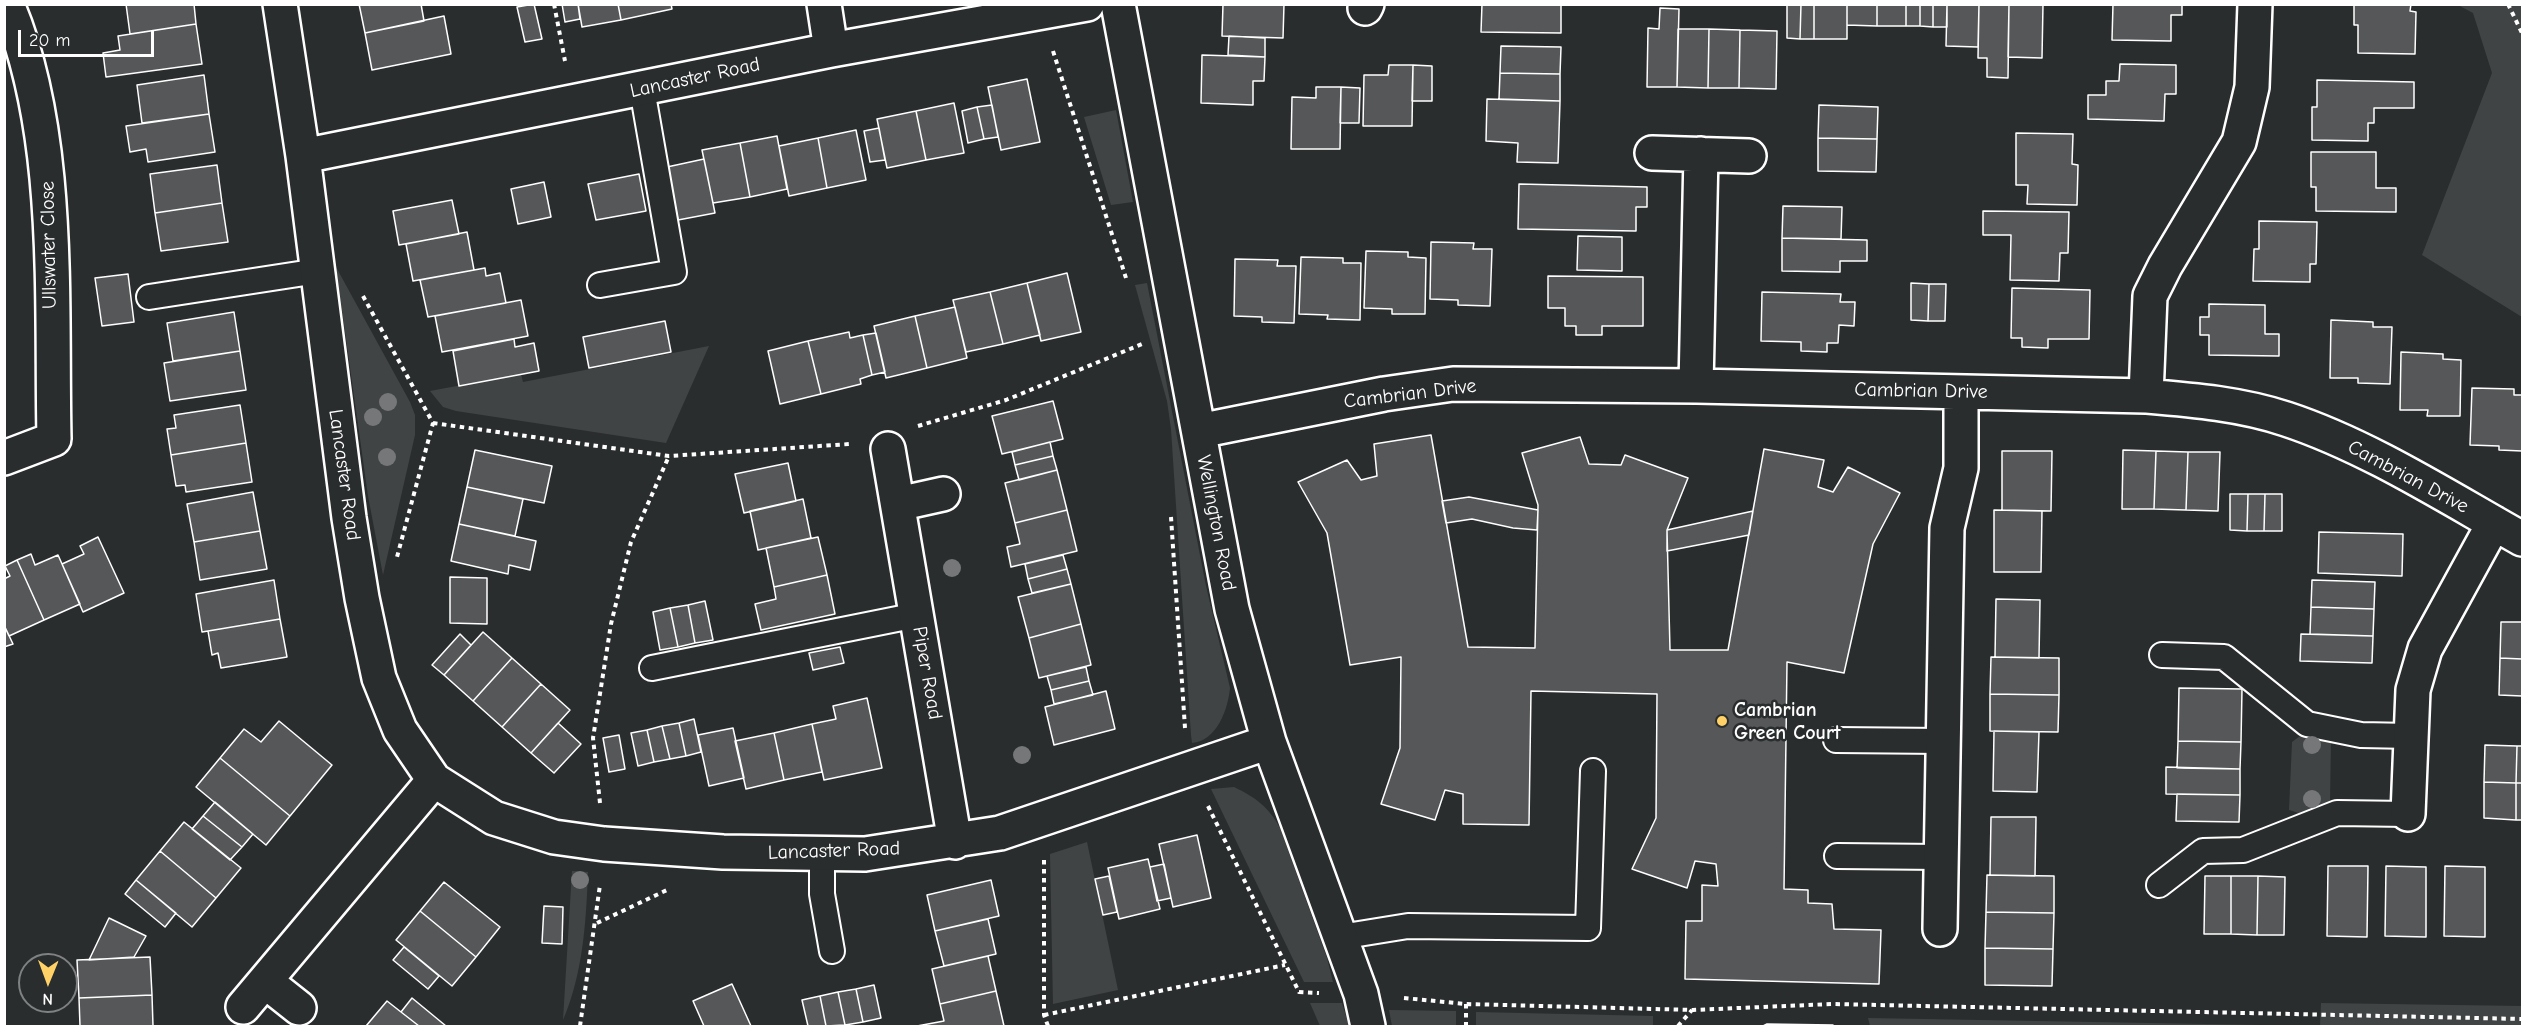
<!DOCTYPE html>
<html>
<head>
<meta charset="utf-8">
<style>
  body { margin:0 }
  #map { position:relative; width:2527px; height:1031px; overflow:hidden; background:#2a2d2e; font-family:"Comic Neue",sans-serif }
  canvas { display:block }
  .frame { position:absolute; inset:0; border:6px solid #fff; pointer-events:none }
  .north { position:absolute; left:18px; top:953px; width:60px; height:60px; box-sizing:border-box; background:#2a2d2e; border:2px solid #7f8182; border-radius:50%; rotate:181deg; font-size:16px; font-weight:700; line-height:24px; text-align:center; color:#fff }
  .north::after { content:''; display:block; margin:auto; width:21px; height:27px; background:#ffd166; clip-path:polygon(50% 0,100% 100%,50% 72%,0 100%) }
  .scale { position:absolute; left:18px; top:30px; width:136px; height:27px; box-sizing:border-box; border:3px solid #fff; border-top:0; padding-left:8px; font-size:18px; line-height:21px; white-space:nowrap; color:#fff; -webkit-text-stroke:4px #2a2d2e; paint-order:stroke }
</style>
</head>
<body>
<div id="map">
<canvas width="2527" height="1031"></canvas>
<div class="frame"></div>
<div class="north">N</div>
<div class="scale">20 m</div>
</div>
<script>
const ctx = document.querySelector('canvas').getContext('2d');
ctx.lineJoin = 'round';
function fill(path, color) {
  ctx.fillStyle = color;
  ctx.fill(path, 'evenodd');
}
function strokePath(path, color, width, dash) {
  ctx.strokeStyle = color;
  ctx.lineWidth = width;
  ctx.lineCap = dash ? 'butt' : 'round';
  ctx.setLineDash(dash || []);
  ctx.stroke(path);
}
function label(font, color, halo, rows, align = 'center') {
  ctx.font = font + ' "Comic Neue",sans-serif';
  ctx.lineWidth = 5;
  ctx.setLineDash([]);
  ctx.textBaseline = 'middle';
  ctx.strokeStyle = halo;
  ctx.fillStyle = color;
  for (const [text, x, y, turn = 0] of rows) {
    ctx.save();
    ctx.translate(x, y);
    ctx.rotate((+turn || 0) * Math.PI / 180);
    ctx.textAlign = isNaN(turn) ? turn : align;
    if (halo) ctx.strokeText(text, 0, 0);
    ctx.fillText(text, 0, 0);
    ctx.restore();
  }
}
const green = new Path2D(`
  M2458,5H2522V317L2422,255L2492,73L2473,13Z
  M1116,110L1133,202L1111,205L1084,117Z
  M336,267L410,402L415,415V435L383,575L368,496Z
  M1147,283L1206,586L1230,688C1228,709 1217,741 1192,743L1191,735L1171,429L1167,401L1135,285Z
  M709,346L666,443L456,411L443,407L430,391L521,374L523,382Z
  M2300,736L2331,739L2330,802L2302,814L2289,810L2292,742Z
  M1234,787C1255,797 1269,807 1280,828L1327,958L1333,982H1304L1211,789Z
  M1087,842L1118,990L1053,1004L1050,854Z
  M572,871L588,872C586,923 583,973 563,1020Z
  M1310,1003H1342L1349,1026H1320Z
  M2321,1003L2522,1006V1026H2320Z
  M1389,1010L1456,1011V1026H1392Z
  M1476,1012L1653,1016V1026H1476Z
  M1868,1018L2318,1026H1870Z`);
const building = new Path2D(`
  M126,4H194L196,24L130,34Z
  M359,4H421L424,21L365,33Z
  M534,4L542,39L525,42L517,7Z
  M562,4H578L580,19L565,22Z
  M578,4H618L621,20L582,27Z
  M618,4H671L672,9L621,20Z
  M1223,4H1284L1283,38L1222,36Z
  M1482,4H1561V33L1481,32Z
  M1787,4H1801L1800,39L1787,38Z
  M1801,4H1814V39H1800Z
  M1814,4H1847V39H1814Z
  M1847,4H1877V26L1847,25Z
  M1877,4H1906V26H1877Z
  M1906,4H1920V26H1906Z
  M1920,4H1933V27L1920,26Z
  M1933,4H1947V27H1933Z
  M1947,4H1979L1978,47L1946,46Z
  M1979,4H2009L2008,78L1987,77V58H1978Z
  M2009,4H2043L2042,58L2008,57Z
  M2113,4H2182V15H2171V41L2112,40Z
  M2354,4H2411L2410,11L2416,12L2415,54L2358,53V25H2354Z
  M1660,8L1679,9L1677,87H1647L1648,28L1659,29Z
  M444,16L451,54L372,70L365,33Z
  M196,24L202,64L106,77L103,53L120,50L118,36Z
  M1678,29H1709L1708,88L1677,87Z
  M1709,29L1740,30L1739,88H1708Z
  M1740,30L1777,31L1776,89L1739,88Z
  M1229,36L1265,38V57L1228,55Z
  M1501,46L1561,47L1560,74L1500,73Z
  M1202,55L1265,57L1264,81H1253V105L1201,103Z
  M2120,64L2176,65V94H2165L2164,121L2088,119V95H2106V81H2119Z
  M1389,65H1413L1412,126H1363L1364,75H1388Z
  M1413,65L1432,66V101H1412Z
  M1500,73L1560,74V101L1499,99Z
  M204,75L209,114L142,123L137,85Z
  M1027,79L1040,142L1001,150L988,87Z
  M2317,80L2414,82V108H2374V123H2368V141L2312,140V107H2317Z
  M1316,87H1341L1340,149H1291L1292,97L1316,98Z
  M1341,87L1360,88L1359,123H1340Z
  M1487,99L1560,101L1558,163L1517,162L1518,143L1486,141Z
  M954,103L964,153L926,160L916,111Z
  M992,105L998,137L984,139L977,107Z
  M1819,105L1878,107L1877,139L1818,138Z
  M977,107L984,139L968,143L962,111Z
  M916,111L926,160L887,168L877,119Z
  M209,114L215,152L148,162L146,149L130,152L126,126Z
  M879,128L885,160L870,162L864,131Z
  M856,130L866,180L827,188L818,138Z
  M2016,133L2073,134L2072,164L2078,165L2077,205L2027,204L2028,185H2016Z
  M777,136L787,189L750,197L740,143Z
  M818,138L827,188L789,196L779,146Z
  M1818,138L1877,139L1876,172L1818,171Z
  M740,143L750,197L713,203L702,150Z
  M2311,152H2376V188H2396V212L2316,211V187H2311Z
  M704,159L715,213L678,220L667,167Z
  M217,165L222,203L155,213L150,174Z
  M639,174L646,211L596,220L588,184Z
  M544,182L551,217L518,224L511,189Z
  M1519,184L1647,187V207H1636V231L1518,229Z
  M452,200L459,234L399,245L393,211Z
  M222,203L228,242L161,251L155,213Z
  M1783,206L1842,207L1841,239L1782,238Z
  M1983,211L2069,212L2068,253H2060L2059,281L2010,280L2011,235H1983Z
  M2259,221L2317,222L2316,264H2310V282L2253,281L2254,249H2259Z
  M467,232L474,270L413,281L406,244Z
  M1578,236L1622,237V271L1577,270Z
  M1782,238L1867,240V261H1840V272L1782,271Z
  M1431,242L1474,243L1473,249H1492L1490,306L1458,305V300L1430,299Z
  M1366,251L1408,252V257L1426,258L1425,314H1392V309L1364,308Z
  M1301,257L1343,258V263H1361L1360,320L1327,319L1328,315L1299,314Z
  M1235,259L1278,260L1277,266H1296L1294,323L1262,322V317L1234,316Z
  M485,268L486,276L500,273L506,303L428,317L420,280Z
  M1067,273L1081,332L1041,341L1027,283Z
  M128,274L134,322L102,326L95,278Z
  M1548,276L1643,277V326H1602V335H1576V326H1565V308H1548Z
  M1027,283L1040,335L1003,344L990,292Z
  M1911,283L1929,284L1928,321L1911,320Z
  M1929,284H1946L1945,321H1928Z
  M2012,288L2090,290L2089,339H2048V348L2022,347V338H2011Z
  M990,292L1003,344L966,352L953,300Z
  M1762,292L1841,294L1840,302H1855L1854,326L1839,325L1838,343H1827V352L1801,351V342L1761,341Z
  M521,300L528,336L442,352L435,316Z
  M2209,304L2265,305V334H2279V356L2209,355V335H2200V317H2209Z
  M955,307L967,358L927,368L915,316Z
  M234,312L240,351L173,361L167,323Z
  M915,316L927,368L886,378L874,326Z
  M2331,320L2373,322V327H2392L2390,384L2358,383V378H2330Z
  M665,321L671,352L589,368L583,337Z
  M849,332L850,338L863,335L872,375L860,379L861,384L821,394L808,341Z
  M876,333L885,372L872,375L863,335Z
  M514,339L515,347L534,343L539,371L459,386L453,351Z
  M808,341L821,394L780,404L768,351Z
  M240,351L246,390L170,401L164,363Z
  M2401,352L2443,354V359L2461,360L2460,416H2427L2428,410H2400Z
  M2472,388L2514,389V395H2522V451L2499,450V446L2470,445Z
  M1053,401L1063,439L1002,454L992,416Z
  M240,405L246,443L171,455L167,429L176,428L174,415Z
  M1431,435L1468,647L1535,648L1538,505L1522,453L1580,437L1589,464L1621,465L1625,455L1688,478L1667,530L1670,650H1728L1764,449L1824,460L1818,487L1833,492L1848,467L1900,493L1873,544L1844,673L1787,662L1784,889L1808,890V903L1832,904L1834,929L1881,930L1879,984L1685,979L1686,921H1702V885L1718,886L1716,864L1695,861L1687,888L1632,869L1656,818L1657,694L1531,691L1529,825L1463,824V794L1445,790L1435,820L1381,804L1400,748L1401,657L1350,665L1327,533L1298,482L1347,460L1361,480L1377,476L1374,444Z
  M1050,442L1053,456L1015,465L1012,452Z
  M246,443L252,482L186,492L185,485L176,486L171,455Z
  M475,450L552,466L544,503L467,487Z
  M2123,450L2156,451L2154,509H2122Z
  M2002,451H2052L2051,511L2002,510Z
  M2156,451L2188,452L2186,510L2154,509Z
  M2188,452H2220L2218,511L2186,510Z
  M1053,456L1057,470L1019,480L1015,465Z
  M788,463L796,501L744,513L735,474Z
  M1057,470L1067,510L1015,523L1005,483Z
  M467,487L523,499L515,536L459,524Z
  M253,492L260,531L194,542L187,504Z
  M2230,494H2248L2247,531L2230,530Z
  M2248,494H2265L2264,531H2247Z
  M2265,494H2282V531H2264Z
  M1469,497L1538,510L1537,530L1513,528L1472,519L1446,523L1442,501Z
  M803,499L811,538L758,550L750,511Z
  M1067,510L1077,551L1011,567L1007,547L1020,544L1015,523Z
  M1994,510L2042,511L2041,572H1994Z
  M1753,511L1749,535L1667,551V530Z
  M459,524L536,541L530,570L509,565L508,574L451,561Z
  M260,531L267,569L200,580L194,542Z
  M2319,532L2403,534L2402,576L2318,573Z
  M98,537L124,593L83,612L62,564L84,554L80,546Z
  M818,537L827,575L774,587L766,548Z
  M31,554L35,565L58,555L80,604L44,620L17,560Z
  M1063,555L1067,569L1028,579L1025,564Z
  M17,560L44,620L9,636L4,625V579L10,576L5,566Z
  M1067,569L1071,584L1032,593L1028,579Z
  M827,575L835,614L761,630L755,604L776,599L774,587Z
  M450,577L487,578V624L450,623Z
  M274,580L280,619L202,632L196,594Z
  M2312,580L2375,582L2374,609L2311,607Z
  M1071,584L1081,624L1029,638L1018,597Z
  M1996,599L2040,600L2039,658L1995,657Z
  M705,601L713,640L695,643L688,605Z
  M688,605L695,643L678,647L670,608Z
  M2311,607L2374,609L2373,636L2310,634Z
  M670,608L678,647L660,650L653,612Z
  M280,619L287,657L221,668L218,653L212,655L208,631Z
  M2501,622H2522V659L2500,658Z
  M1081,624L1091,665L1039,678L1029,638Z
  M4,625L13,644L4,647Z
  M483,632L512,658L473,701L444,675Z
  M460,634L471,645L444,675L432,665Z
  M2301,634L2373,636L2372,663L2300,661Z
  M840,647L844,663L813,670L809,653Z
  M1991,657L2059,658V695L1990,694Z
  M512,658L541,684L502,727L473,701Z
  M2500,658L2522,659V696L2499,695Z
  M1086,667L1089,681L1051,690L1047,676Z
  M1089,681L1093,695L1054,704L1051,690Z
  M541,684L570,710L531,753L502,727Z
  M2179,688L2242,689L2241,742L2178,741Z
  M1106,691L1115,729L1054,745L1045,707Z
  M1990,694L2059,695L2058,732L1990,731Z
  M867,698L882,768L824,780L812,724L836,719L833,706Z
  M694,719L701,752L686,756L679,723Z
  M279,721L332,765L290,816L220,758L244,729L261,742Z
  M558,723L581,744L554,773L531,753Z
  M679,723L686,756L670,759L662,726Z
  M812,724L822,772L784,780L774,733Z
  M662,726L670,759L654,762L647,730Z
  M733,728L744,778L709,786L698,735Z
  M647,730L654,762L638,766L631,733Z
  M1994,731L2039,732L2037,792L1993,791Z
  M774,733L784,780L746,789L735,741Z
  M619,735L625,769L609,772L603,738Z
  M2178,741L2241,742L2240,769L2177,768Z
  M2485,745L2517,746L2516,783L2484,782Z
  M2517,746H2522V783H2516Z
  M220,758L290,816L266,845L196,787Z
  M2166,767L2240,769V795L2166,794Z
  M2484,782L2516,783V820L2484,818Z
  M2516,783H2522V820H2516Z
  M2177,794L2240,795L2239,822L2176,821Z
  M215,802L253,834L242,847L203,816Z
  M203,816L242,847L230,860L192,829Z
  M1991,817H2036L2035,876L1990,875Z
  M184,822L241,868L216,898L160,851Z
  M1197,835L1211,898L1173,907L1159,844Z
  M160,851L216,898L192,927L136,880Z
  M1148,859L1160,909L1119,919L1108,868Z
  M1164,864L1171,898L1157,901L1150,867Z
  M2328,866H2368L2367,937L2327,936Z
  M2386,866L2426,867V937L2385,936Z
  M2445,866L2485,867V937L2444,936Z
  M1987,875L2054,876V913L1986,912Z
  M1109,876L1117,912L1103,915L1095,879Z
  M2205,876H2231V934H2204Z
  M2231,876H2258L2257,935L2231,934Z
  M2258,876L2285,877L2284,935H2257Z
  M136,880L176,913L165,927L125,894Z
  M991,880L999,916L935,931L927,895Z
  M444,882L500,927L476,957L420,911Z
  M544,906L563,907L562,944L542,943Z
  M420,911L476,957L452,986L396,940Z
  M1986,912L2054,913L2053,949L1985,948Z
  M109,918L146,936L134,957L89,960Z
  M988,919L996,954L944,966L935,931Z
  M404,947L439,976L428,989L393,960Z
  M1985,948L2053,949L2052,986L1985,985Z
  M988,956L996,991L940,1004L932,969Z
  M150,957L152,995L79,998L77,960Z
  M732,984L751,1026H704L693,1001Z
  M874,985L881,1018L863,1022L856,989Z
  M856,989L863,1022L845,1025L838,992Z
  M996,991L1004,1026H917L944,1021L940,1004Z
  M838,992L845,1025L826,1026L820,996Z
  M152,995L153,1026H80L79,998Z
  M820,996L826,1026H808L802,1000Z
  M412,998L446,1026H419L401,1012Z
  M387,1001L401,1012L419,1026H366Z
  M1767,1024L1833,1025L1763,1026Z`);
const path = new Path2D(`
  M554,4L565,61
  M2508,4L2522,33
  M1053,51L1126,278
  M363,296L433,423L397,557
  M433,423L669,456L850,444
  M918,426L1006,400L1142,344
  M1171,517L1185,728
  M600,803L593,738L611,624L631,542L669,456
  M1208,806L1299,992L1319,993
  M1044,860V1015L1048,1026
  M597,923L667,890
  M1404,998L1466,1004L1693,1010L1832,1004L2522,1019
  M1466,1004V1026
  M1044,1015L1285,965
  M580,1026L600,885
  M1678,1026L1692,1010`);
const lane = new Path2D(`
  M600,285L674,272L642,89
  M149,297L318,271
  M2162,655L2224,657L2307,724L2361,735L2411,736
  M652,668L917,615
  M1836,740L1943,741
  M822,854V894L832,951
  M1837,856L1941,857
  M2159,885L2203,851L2243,850L2337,813L2408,814
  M1340,937L1408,926L1588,928L1593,771`);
const street = new Path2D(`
  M280,4L303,156L349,518L362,598L379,678L400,730L434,780L494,818L554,837L604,844L723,852L865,854L1000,833L1269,742
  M824,4L831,50
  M1118,4L1232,609L1269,742L1361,994L1368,1026
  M1365,8L1367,4
  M1652,153L1749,156
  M303,156L831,50L1087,4
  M1696,386L1701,154
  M2146,396L2150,296L2165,266L2239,142L2252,87L2255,4
  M1199,431L1384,394L1453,384L1696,386L2146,396C2193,400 2241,404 2286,419C2368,446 2447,497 2522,539
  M888,449L955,842
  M4,458L54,439C51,300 62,133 7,4
  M898,504L943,494
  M2408,814L2413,690L2425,649L2494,523
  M1940,929L1947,528L1961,468V392
  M265,981L299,1008
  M243,1007L434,780`);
const trees = [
  [388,402],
  [373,417],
  [387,457],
  [952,568],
  [2312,745],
  [1022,755],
  [2312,799],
  [580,880]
];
const markers = [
  [1722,721,6,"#ffd166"]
];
const streetNames = [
  ["Lancaster Road",695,78,-12],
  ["Ullswater Close",49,245,-91],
  ["Cambrian Drive",1921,391,1],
  ["Cambrian Drive",1410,394,-7],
  ["Lancaster Road",344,475,82],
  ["Cambrian Drive",2408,477,28],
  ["Wellington Road",1216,523,79],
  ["Piper Road",927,673,80],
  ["Lancaster Road",834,851,-2]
];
const poiNames = [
  ["Cambrian",1734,710],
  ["Green Court",1734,733]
];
fill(green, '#414445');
fill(building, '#555758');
strokePath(building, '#fff', 1.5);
strokePath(lane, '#fff', 28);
strokePath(street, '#fff', 38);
strokePath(path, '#fff', 4, [4.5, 4.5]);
strokePath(lane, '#2a2d2e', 24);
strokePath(street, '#2a2d2e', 33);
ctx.fillStyle = '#757778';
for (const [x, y] of trees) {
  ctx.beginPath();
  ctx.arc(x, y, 9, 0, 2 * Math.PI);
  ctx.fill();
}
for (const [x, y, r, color] of markers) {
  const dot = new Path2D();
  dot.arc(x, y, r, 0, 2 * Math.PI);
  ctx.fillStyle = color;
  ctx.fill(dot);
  strokePath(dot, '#2a2d2e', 2);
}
label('20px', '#fff', '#2a2d2e', streetNames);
label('bold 20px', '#fff', '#2a2d2e', poiNames, 'left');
</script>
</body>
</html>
